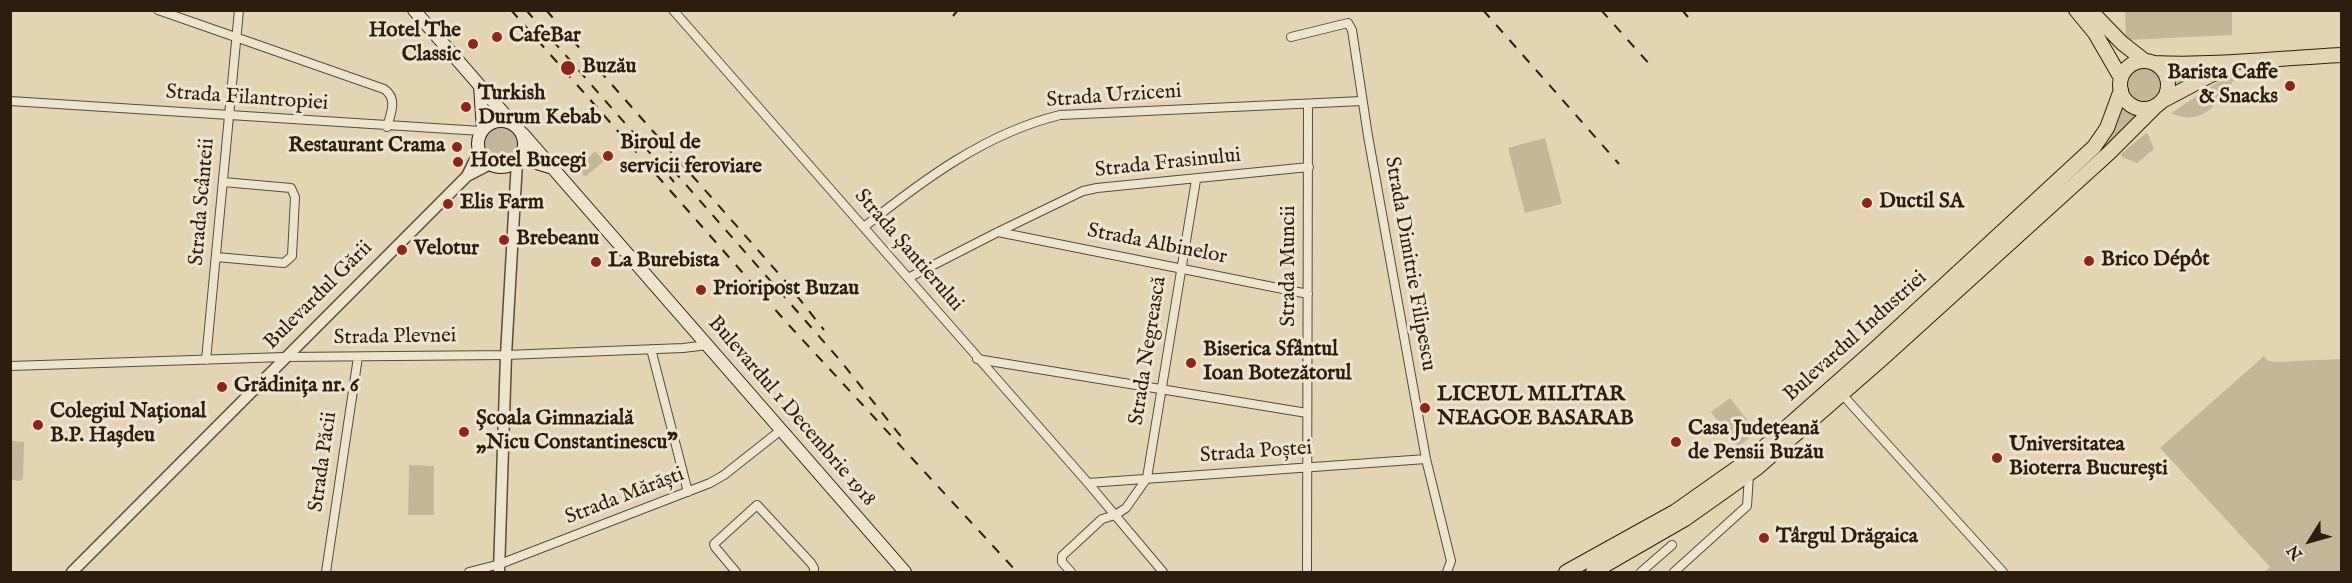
<!DOCTYPE html>
<html>
<head>
<meta charset="utf-8">
<style>
  body { margin:0 }
  #map { position:relative; width:2352px; height:583px; overflow:hidden; background:#e3d5b4; font-family:"IM FELL English",serif }
  canvas { display:block }
  .frame { position:absolute; inset:0; border:12px solid #2e1d0f; pointer-events:none }
  .north { position:absolute; left:2280px; top:511px; width:60px; height:60px; -webkit-text-stroke:4px #ede4ce; paint-order:stroke; rotate:233deg; font-size:16px; font-weight:700; line-height:24px; text-align:center; color:#2e1d0f }
  .north::after { content:''; display:block; margin:auto; width:21px; height:27px; background:#2e1d0f; clip-path:polygon(50% 0,100% 100%,50% 72%,0 100%) }
</style>
</head>
<body>
<div id="map">
<canvas width="2352" height="583"></canvas>
<div class="frame"></div>
<div class="north">N</div>
</div>
<script>
const ctx = document.querySelector('canvas').getContext('2d');
ctx.lineJoin = 'round';
function fill(path, color) {
  ctx.fillStyle = color;
  ctx.fill(path, 'evenodd');
}
function strokePath(path, color, width, dash) {
  ctx.strokeStyle = color;
  ctx.lineWidth = width;
  ctx.lineCap = dash ? 'butt' : 'round';
  ctx.setLineDash(dash || []);
  ctx.stroke(path);
}
function label(font, color, halo, rows, align = 'center') {
  ctx.font = font + ' "IM FELL English",serif';
  ctx.lineWidth = 6;
  ctx.setLineDash([]);
  ctx.textBaseline = 'middle';
  ctx.strokeStyle = halo;
  ctx.fillStyle = color;
  for (const [text, x, y, turn = 0] of rows) {
    ctx.save();
    ctx.translate(x, y);
    ctx.rotate((+turn || 0) * Math.PI / 180);
    ctx.textAlign = isNaN(turn) ? turn : align;
    if (halo) ctx.strokeText(text, 0, 0);
    ctx.fillText(text, 0, 0);
    ctx.restore();
  }
}
const green = new Path2D(`
  M2125,11H2232V35L2126,40Z
  M2163,67L2213,68L2169,94L2170,80Z
  M2128 85a17 17 0 1 1 34 0a17 17 0 1 1-34 0Z
  M2226,77H2233L2234,80C2219,103 2201,128 2171,113Z
  M2120,97L2129,105L2145,112L2057,191C2077,173 2104,156 2113,130C2116,120 2118,108 2120,97Z
  M484 144a18 18 0 1 1 36 0a18 18 0 1 1-36 0Z
  M2146,133L2148,134L2154,149L2137,163L2122,157L2121,154Z
  M1545,138L1562,204L1525,213L1508,148Z
  M595,151L604,161L585,177L578,169Z
  M2264,356L2268,361L2276,362L2341,359V572H2264L2270,567L2160,448Z
  M1730,398L1757,432L1738,447L1711,412Z
  M11,441L24,442L23,478L20,481L11,480Z
  M409,465L434,466V515H408Z`);
const minor = new Path2D(`
  M158,10L384,89C398,98 391,113 387,127
  M673,10L1088,483L1163,572
  M1291,37L1348,23L1352,30L1368,136L1426,459L1451,561L1447,572
  M10,101L481,131
  M864,227C923,180 986,133 1060,115L1362,101
  M998,232L1308,294
  M216,257L284,263L292,256L295,197L291,188L223,182
  M908,278L998,232L1083,191L1097,188L1309,167
  M651,349L688,492
  M977,359L1307,413
  M206,360L239,10
  M10,366L285,357L506,355L683,348L708,345
  M1839,391L2003,572
  M1088,483L1426,459
  M326,572L358,357
  M469,572L500,564L710,483L724,475L781,430
  M736,572L715,547L714,544L757,505L811,563L814,568V572
  M1071,572L1062,562V556L1102,519L1115,515L1126,508L1147,478L1196,180
  M1307,572L1308,104
  M1641,572L1672,545
  M1674,572L1747,506L1749,475`);
const tertiary = new Path2D(`
  M467,176L490,164
  M72,572L467,176L479,152
  M499,572L506,355L517,161`);
const secondary = new Path2D(`
  M414,10L513,124
  M480,86L483,129
  M478 144a23 23 0 1 1 46 0a23 23 0 1 1-46 0Z
  M523,134L905,572
  M520,158L553,168`);
const primary = new Path2D(`
  M2076,10L2095,33L2121,78
  M2090,10L2122,43L2145,61
  M2120 85a24 24 0 1 1 48 0a24 24 0 1 1-48 0Z
  M2154,63C2216,66 2279,58 2342,55
  M2162,101L2211,75L2231,67
  M1566,572L1676,511L1754,456L1875,349L2094,147L2107,128L2121,90
  M1593,572L1685,519L1757,468L1883,358L2109,153L2156,106`);
const rail = new Path2D(`
  M511,10L787,323L1017,572
  M526,10L630,129L674,182
  M546,10L786,282L824,330
  M1483,10L1619,164
  M1601,10L1652,67
  M1682,10L1688,17
  M953,16L958,10
  M673,170L839,359L903,439`);
const markers = [
  [497,37,6,"#8f2418"],
  [473,44,6,"#8f2418"],
  [568,68,8,"#8f2418"],
  [2290,86,6,"#8f2418"],
  [466,107,6,"#8f2418"],
  [457,147,6,"#8f2418"],
  [608,156,6,"#8f2418"],
  [458,162,6,"#8f2418"],
  [1867,203,6,"#8f2418"],
  [448,204,6,"#8f2418"],
  [504,240,6,"#8f2418"],
  [402,250,6,"#8f2418"],
  [2089,261,6,"#8f2418"],
  [596,262,6,"#8f2418"],
  [701,290,6,"#8f2418"],
  [1191,363,6,"#8f2418"],
  [222,387,6,"#8f2418"],
  [1425,408,6,"#8f2418"],
  [38,425,6,"#8f2418"],
  [464,432,6,"#8f2418"],
  [1676,442,6,"#8f2418"],
  [1997,458,6,"#8f2418"],
  [1764,538,6,"#8f2418"]
];
const poiNames = [
  ["Hotel The",461,32,"right"],
  ["Classic",461,56,"right"],
  ["CafeBar",509,37],
  ["Buzău",582,68],
  ["Barista Caffe",2278,74,"right"],
  ["& Snacks",2278,98,"right"],
  ["Turkish",478,95],
  ["Durum Kebab",478,119],
  ["Biroul de",620,144],
  ["servicii feroviare",620,168],
  ["Restaurant Crama",445,147,"right"],
  ["Hotel Bucegi",470,162],
  ["Ductil SA",1879,203],
  ["Elis Farm",460,204],
  ["Brebeanu",516,240],
  ["Velotur",414,250],
  ["Brico Dépôt",2101,261],
  ["La Burebista",608,262],
  ["Prioripost Buzau",713,290],
  ["Biserica Sfântul",1203,351],
  ["Ioan Botezătorul",1203,375],
  ["Grădinița nr. 6",234,387],
  ["LICEUL MILITAR",1437,396],
  ["NEAGOE BASARAB",1437,420],
  ["Colegiul Național",50,413],
  ["B.P. Hașdeu",50,437],
  ["Școala Gimnazială",476,420],
  ["„Nicu Constantinescu”",476,444],
  ["Casa Județeană",1688,430],
  ["de Pensii Buzău",1688,454],
  ["Universitatea",2009,446],
  ["Bioterra București",2009,470],
  ["Târgul Drăgaica",1776,538]
];
const streetNames = [
  ["Strada Urziceni",1114,97,-4],
  ["Strada Filantropiei",247,99,4],
  ["Strada Frasinului",1168,164,-6],
  ["Strada Scânteii",203,202,-85],
  ["Strada Albinelor",1157,245,11],
  ["Strada Șantierului",908,251,49],
  ["Strada Dimitrie Filipescu",1409,264,80],
  ["Strada Muncii",1290,266,-90],
  ["Bulevardul Gării",319,296,-45],
  ["Bulevardul Industriei",1856,337,-42],
  ["Strada Plevnei",395,338,-1],
  ["Strada Negrească",1149,351,-81],
  ["Bulevardul 1 Decembrie 1918",791,412,49],
  ["Strada Poștei",1256,453,-4],
  ["Strada Păcii",324,462,-82],
  ["Strada Mărăști",625,497,-21]
];
fill(green, '#c4b698');
strokePath(minor, '#5b4b38', 10);
strokePath(tertiary, '#5b4b38', 13);
strokePath(secondary, '#2e1d0f', 14);
strokePath(primary, '#2e1d0f', 16);
strokePath(minor, '#ede4ce', 8);
strokePath(tertiary, '#ede4ce', 10);
strokePath(secondary, '#ede4ce', 12);
strokePath(primary, '#e3d5b4', 14);
strokePath(rail, '#2e1d0f', 2, [10, 10]);
for (const [x, y, r, color] of markers) {
  const dot = new Path2D();
  dot.arc(x, y, r, 0, 2 * Math.PI);
  ctx.fillStyle = color;
  ctx.fill(dot);
  strokePath(dot, '#ede4ce', 2);
}
label('bold 21px', '#2e1d0f', '#ede4ce', poiNames, 'left');
label('21px', '#2e1d0f', '#ede4ce', streetNames);
</script>
</body>
</html>
